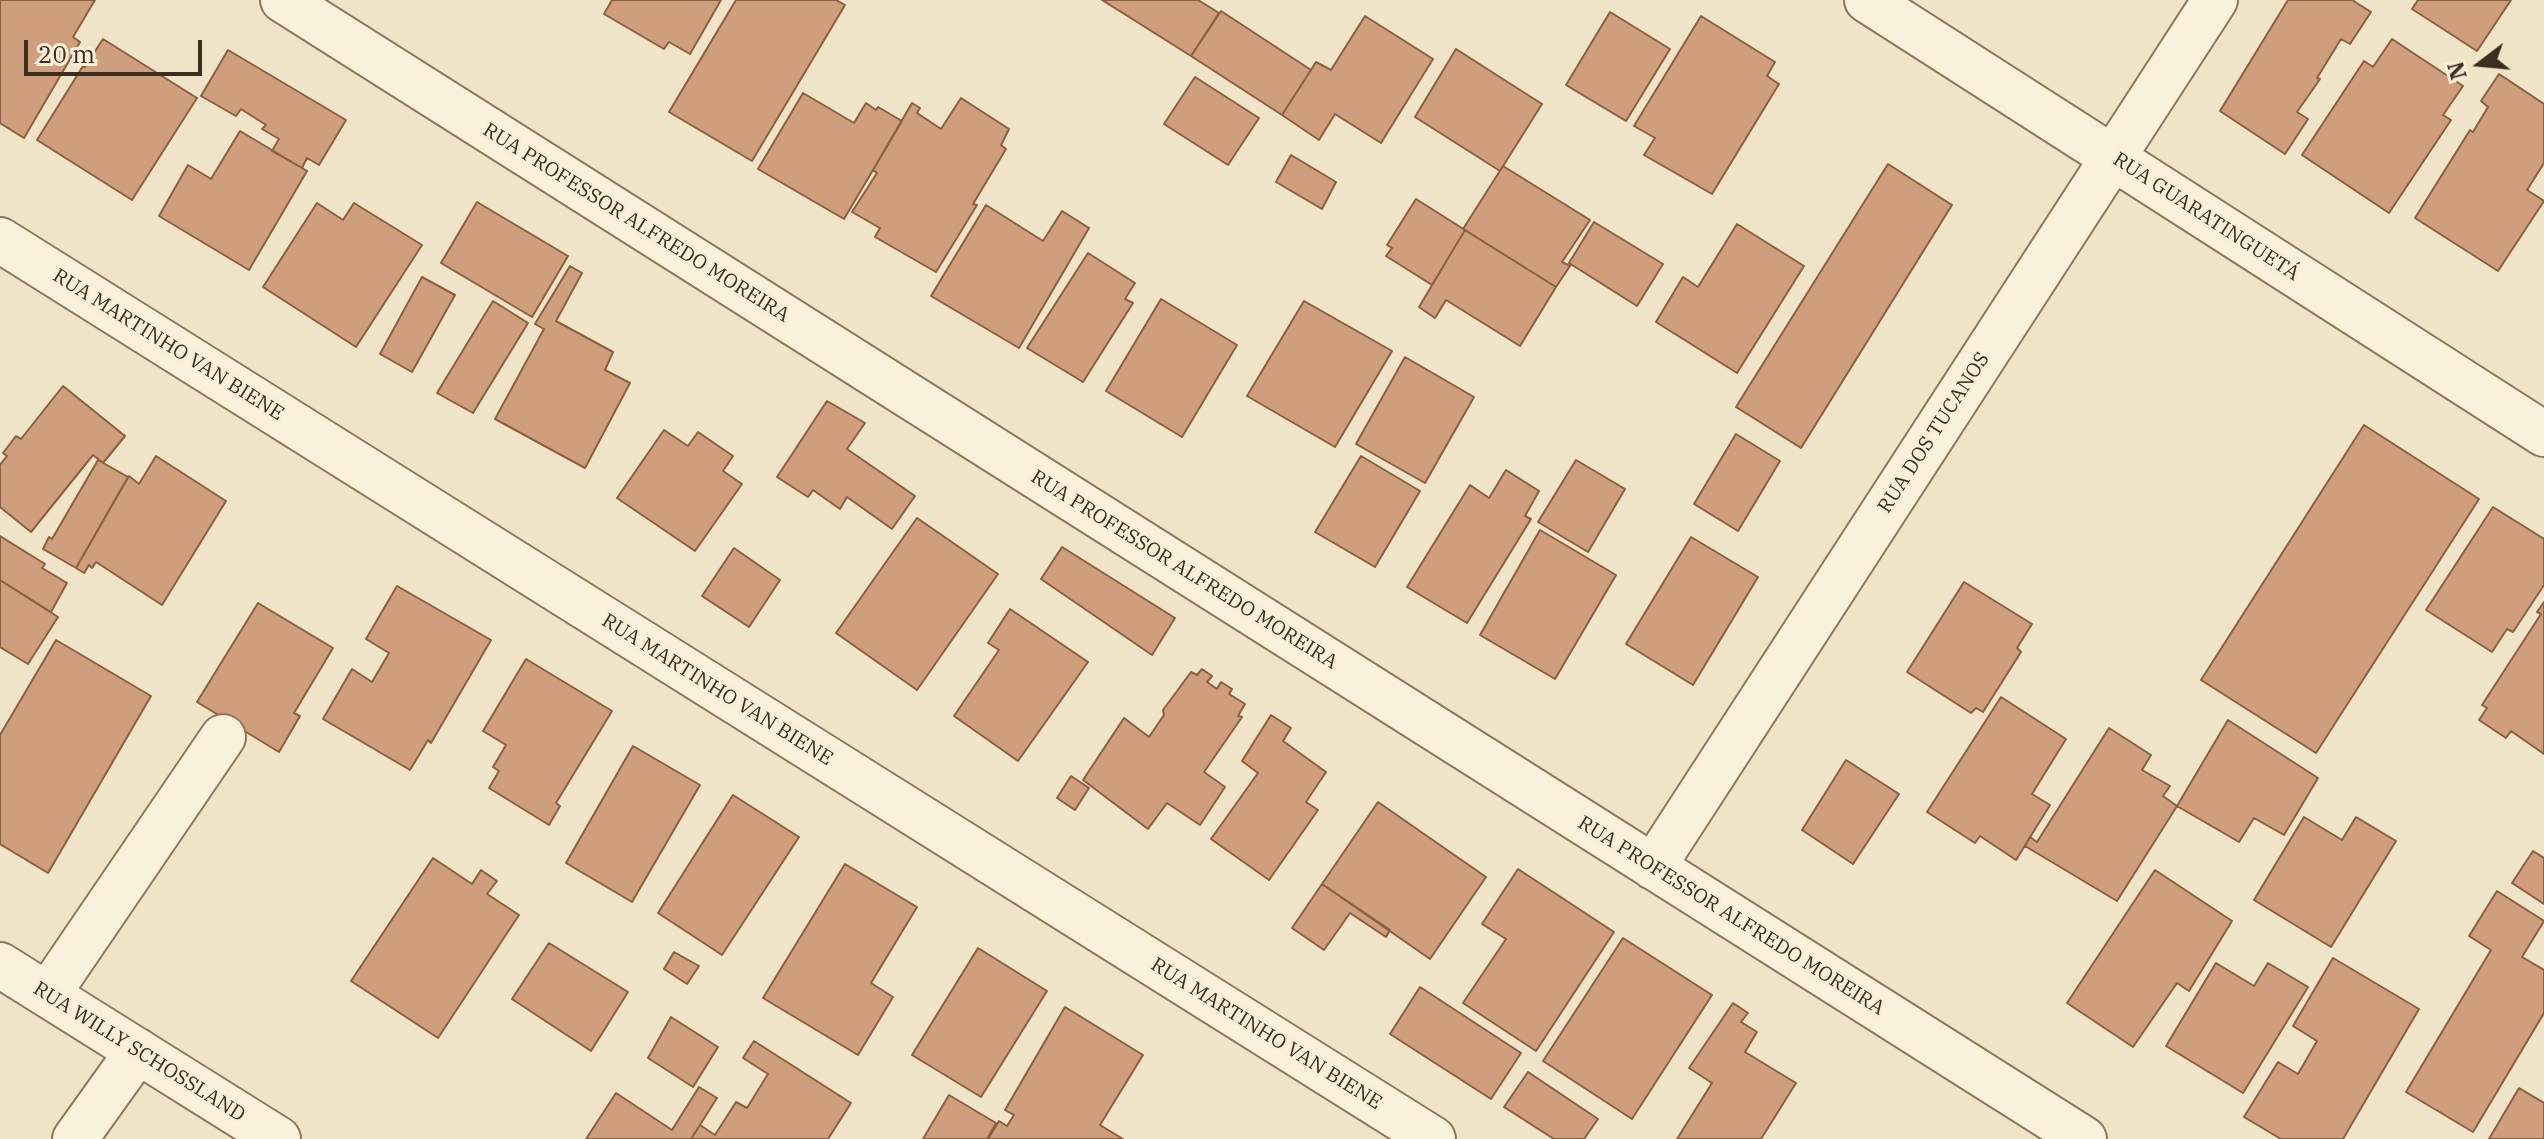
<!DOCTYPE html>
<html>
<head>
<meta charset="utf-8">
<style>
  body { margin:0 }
  #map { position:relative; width:2544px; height:1139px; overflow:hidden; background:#f0e4c8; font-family:"IBM Plex Serif",serif }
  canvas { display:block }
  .north { position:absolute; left:2440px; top:24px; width:80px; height:80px; -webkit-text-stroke:6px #f7eed8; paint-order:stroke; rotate:254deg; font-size:22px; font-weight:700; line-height:32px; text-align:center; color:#3d2e20 }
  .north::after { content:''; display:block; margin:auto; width:28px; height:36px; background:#3d2e20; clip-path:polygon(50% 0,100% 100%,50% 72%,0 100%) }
  .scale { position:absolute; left:24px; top:40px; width:178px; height:36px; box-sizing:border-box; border:4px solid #3d2e20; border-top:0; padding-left:10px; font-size:24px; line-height:28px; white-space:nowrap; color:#3d2e20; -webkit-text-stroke:6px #f7eed8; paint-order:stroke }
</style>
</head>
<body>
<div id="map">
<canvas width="2544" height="1139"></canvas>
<div class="north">N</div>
<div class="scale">20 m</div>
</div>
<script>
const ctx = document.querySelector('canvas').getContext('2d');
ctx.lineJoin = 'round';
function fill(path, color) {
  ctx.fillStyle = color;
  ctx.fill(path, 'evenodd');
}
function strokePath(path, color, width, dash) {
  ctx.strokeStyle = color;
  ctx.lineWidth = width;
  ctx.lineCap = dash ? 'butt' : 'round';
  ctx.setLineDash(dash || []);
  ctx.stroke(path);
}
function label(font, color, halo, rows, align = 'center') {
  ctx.font = font + ' "IBM Plex Serif",serif';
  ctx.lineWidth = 6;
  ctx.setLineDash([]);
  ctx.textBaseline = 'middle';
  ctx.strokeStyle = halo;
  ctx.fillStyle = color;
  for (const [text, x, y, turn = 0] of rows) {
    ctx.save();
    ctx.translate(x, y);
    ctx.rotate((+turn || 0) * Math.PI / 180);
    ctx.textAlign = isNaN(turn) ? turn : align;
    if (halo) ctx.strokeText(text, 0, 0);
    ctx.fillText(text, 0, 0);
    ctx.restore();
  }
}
const building = new Path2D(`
  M0,0H95L73,37L80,42L24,138L0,123Z
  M612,0H721L690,54L669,42L664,49L604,14Z
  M736,0H836L845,5L752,161L669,112Z
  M1102,0H1198L1219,13L1191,56Z
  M2288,0H2352L2371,12L2350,44L2341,39L2317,78L2320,79L2297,112L2308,119L2285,154L2220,111Z
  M2418,0H2511L2477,51L2412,9Z
  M1221,11L1311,70L1282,115L1191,56Z
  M1610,12L1670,49L1626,121L1566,85Z
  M1365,16L1433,59L1381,143L1335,114L1319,140L1282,115L1316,62L1331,70Z
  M1701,16L1775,62L1767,76L1779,84L1712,194L1644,155L1655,138L1634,126Z
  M103,39L197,98L132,200L37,140L83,66L85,67Z
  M2392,39L2463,86L2443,115L2451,120L2389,213L2302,155L2364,61L2373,67Z
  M1456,49L1542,104L1500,171L1415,117Z
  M228,50L346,120L319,165L307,158L302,168L272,151L279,139L262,129L266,125L241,109L236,116L201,96Z
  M2499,74L2544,104V163L2527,190L2544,201L2498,271L2415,218L2470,130L2473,132L2488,107L2481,101Z
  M1195,77L1259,118L1228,165L1164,124Z
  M803,93L854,123L866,103L876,110L878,107L902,121L844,219L758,169Z
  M961,98L1009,129L1001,145L1006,149L973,204L977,205L936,272L875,237L880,228L852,212L877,173L873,170L912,103L920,108L917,113L941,129Z
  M240,131L307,171L249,270L159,216L188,165L211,179Z
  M1291,155L1336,182L1322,209L1276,182Z
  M1888,164L1952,205L1801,448L1736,407Z
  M1503,166L1590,220L1562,262L1570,266L1556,287L1463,229Z
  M1416,199L1465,230L1432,285L1386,256L1392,248L1387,245Z
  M477,202L568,256L532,317L441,263Z
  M317,203L343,220L354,203L422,245L356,347L263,287Z
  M986,205L1043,241L1062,211L1089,228L1019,348L931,296Z
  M1594,222L1663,264L1637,306L1569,263Z
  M1737,224L1804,266L1737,373L1656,322L1683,277L1698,287Z
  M1465,230L1556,287L1520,346L1446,300L1435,318L1419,307Z
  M1088,253L1135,283L1125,299L1133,303L1083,382L1027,348Z
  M570,266L582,273L556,321L613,352L605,370L630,383L585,468L495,419L544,329L535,324Z
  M422,277L455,295L412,372L380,354Z
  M1161,299L1237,345L1182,437L1106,391Z
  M493,301L528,323L473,413L437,393Z
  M1304,301L1392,351L1335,447L1247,396Z
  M1405,357L1474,397L1425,483L1356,444Z
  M63,386L125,436L103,463L93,455L31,532L0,507V465L7,456L3,453L16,436L21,439Z
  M827,401L865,423L847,449L915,496L892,529L847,497L840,509L813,490L808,497L777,477Z
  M2364,425L2479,499L2316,753L2201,680Z
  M664,430L688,446L698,432L733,456L723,471L742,484L695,551L617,498Z
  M1736,434L1780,461L1738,531L1694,504Z
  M156,456L226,501L162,605L96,562L92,568L89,565L84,573L76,568L129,476L139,484Z
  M1361,456L1420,491L1375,567L1315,532Z
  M98,460L128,477L76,568L43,549L49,537L52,539Z
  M1576,460L1625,489L1588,552L1538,522Z
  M1506,470L1539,491L1525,516L1531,519L1467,623L1407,587L1470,485L1489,498Z
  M2493,507L2544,539V585L2513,632L2507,629L2492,652L2426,610Z
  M917,518L998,574L917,690L836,633Z
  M1540,530L1616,575L1555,679L1480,635Z
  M0,536L45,564L42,568L67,583L51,612L0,580Z
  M1691,537L1758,577L1693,685L1626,644Z
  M1062,547L1175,618L1152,655L1041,579Z
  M734,548L780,580L749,627L702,596Z
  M0,580L58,617L28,664L0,647Z
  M1964,582L2032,624L2017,648L2021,652L1983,712L1976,708L1971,713L1907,672Z
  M397,586L491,640L431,743L428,740L410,770L323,719L352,669L372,682L389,653L366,639Z
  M2544,602V754L2511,731L2506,738L2479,720L2487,708L2482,705L2541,614L2537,612Z
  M258,603L333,648L294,713L300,716L279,752L197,702Z
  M1010,609L1088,662L1018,761L954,716L999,650L988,643Z
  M56,640L151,696L48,873L0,844V735Z
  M526,659L612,711L556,803L560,806L549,825L489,788L499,771L493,767L506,745L483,731Z
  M1202,669L1212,676L1207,682L1217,689L1221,682L1232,689L1229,694L1245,704L1238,716L1242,717L1204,772L1225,787L1200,825L1167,803L1148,829L1083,780L1124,718L1149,737L1164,715L1163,710L1191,672L1197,675Z
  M2001,697L2066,739L2032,794L2050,805L2016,860L1980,836L1975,843L1927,812Z
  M1271,715L1291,728L1283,741L1326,772L1306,802L1318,810L1269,880L1211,839L1258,773L1242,761Z
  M2228,720L2318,778L2284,835L2254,818L2239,842L2177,806Z
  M2109,728L2151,755L2142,770L2170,786L2163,796L2177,806L2117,901L2025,846L2030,837L2037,842Z
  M633,746L700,785L632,902L566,863Z
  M1846,760L1899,794L1853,864L1802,830Z
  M1071,776L1089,788L1075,810L1057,798Z
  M733,795L799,837L722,955L658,913Z
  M1378,802L1486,877L1430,959L1322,884Z
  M2304,817L2342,840L2356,817L2396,841L2331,947L2254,900Z
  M2533,851L2544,858V904L2512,883Z
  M433,858L472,884L481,870L497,881L487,894L519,915L438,1038L351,981Z
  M845,864L917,907L871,983L893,997L858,1055L763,998Z
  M1518,869L1614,932L1536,1051L1463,1003L1506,939L1482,924Z
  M2155,870L2232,921L2189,991L2177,983L2133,1047L2067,1003Z
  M1322,884L1390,930L1386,937L1350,913L1324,950L1292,928Z
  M2497,891L2544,921L2522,957L2544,970V1013L2473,1132L2406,1092L2491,950L2469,936Z
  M1623,938L1712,995L1632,1119L1543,1061Z
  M549,943L628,992L591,1051L512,999Z
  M978,948L1047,991L981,1097L912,1055Z
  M674,952L699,966L687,984L664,969Z
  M2333,958L2419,1009L2343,1139H2281L2244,1117L2278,1062L2298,1074L2317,1041L2293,1026Z
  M2216,963L2254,986L2268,963L2308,987L2243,1093L2166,1046Z
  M1420,987L1521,1053L1491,1099L1390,1034Z
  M1733,1003L1748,1013L1741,1022L1757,1032L1745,1052L1796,1083L1761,1139H1677L1712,1083L1689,1068Z
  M1065,1007L1143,1055L1100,1125L1123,1139H988L999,1121L1007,1126L1014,1115L1005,1110Z
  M671,1017L718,1047L693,1087L648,1058Z
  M754,1041L851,1103L828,1139H691L700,1125L715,1135L736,1102L747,1108L768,1074L743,1058Z
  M1528,1072L1598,1119L1584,1139H1554L1504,1107Z
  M699,1087L717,1098L691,1139H586L616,1093L672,1130Z
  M2519,1088L2544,1103V1139H2489Z
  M949,1095L996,1123L987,1139H923Z`);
const minor = new Path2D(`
  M283,0L2084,1139
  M1867,0L2544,434
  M0,240L1433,1139
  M1653,867L2215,0
  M48,994L223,737`);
const tertiary = new Path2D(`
  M0,965L278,1139
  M75,1139L138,1051`);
const streetNames = [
  ["RUA GUARATINGUETÁ",2206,217,33],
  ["RUA PROFESSOR ALFREDO MOREIRA",636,223,32],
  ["RUA MARTINHO VAN BIENE",168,345,32],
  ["RUA DOS TUCANOS",1934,433,-57],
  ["RUA PROFESSOR ALFREDO MOREIRA",1184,570,32],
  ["RUA MARTINHO VAN BIENE",717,690,32],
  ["RUA PROFESSOR ALFREDO MOREIRA",1731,916,32],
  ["RUA MARTINHO VAN BIENE",1266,1034,32],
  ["RUA WILLY SCHOSSLAND",139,1052,32]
];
fill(building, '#cf9f7d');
strokePath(building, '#8d5f41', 2);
strokePath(minor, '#8d765c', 48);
strokePath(tertiary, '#8d765c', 48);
strokePath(minor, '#faf1dc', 44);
strokePath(tertiary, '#faf1dc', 44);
label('20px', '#3d2e20', '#f7eed8', streetNames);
</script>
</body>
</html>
